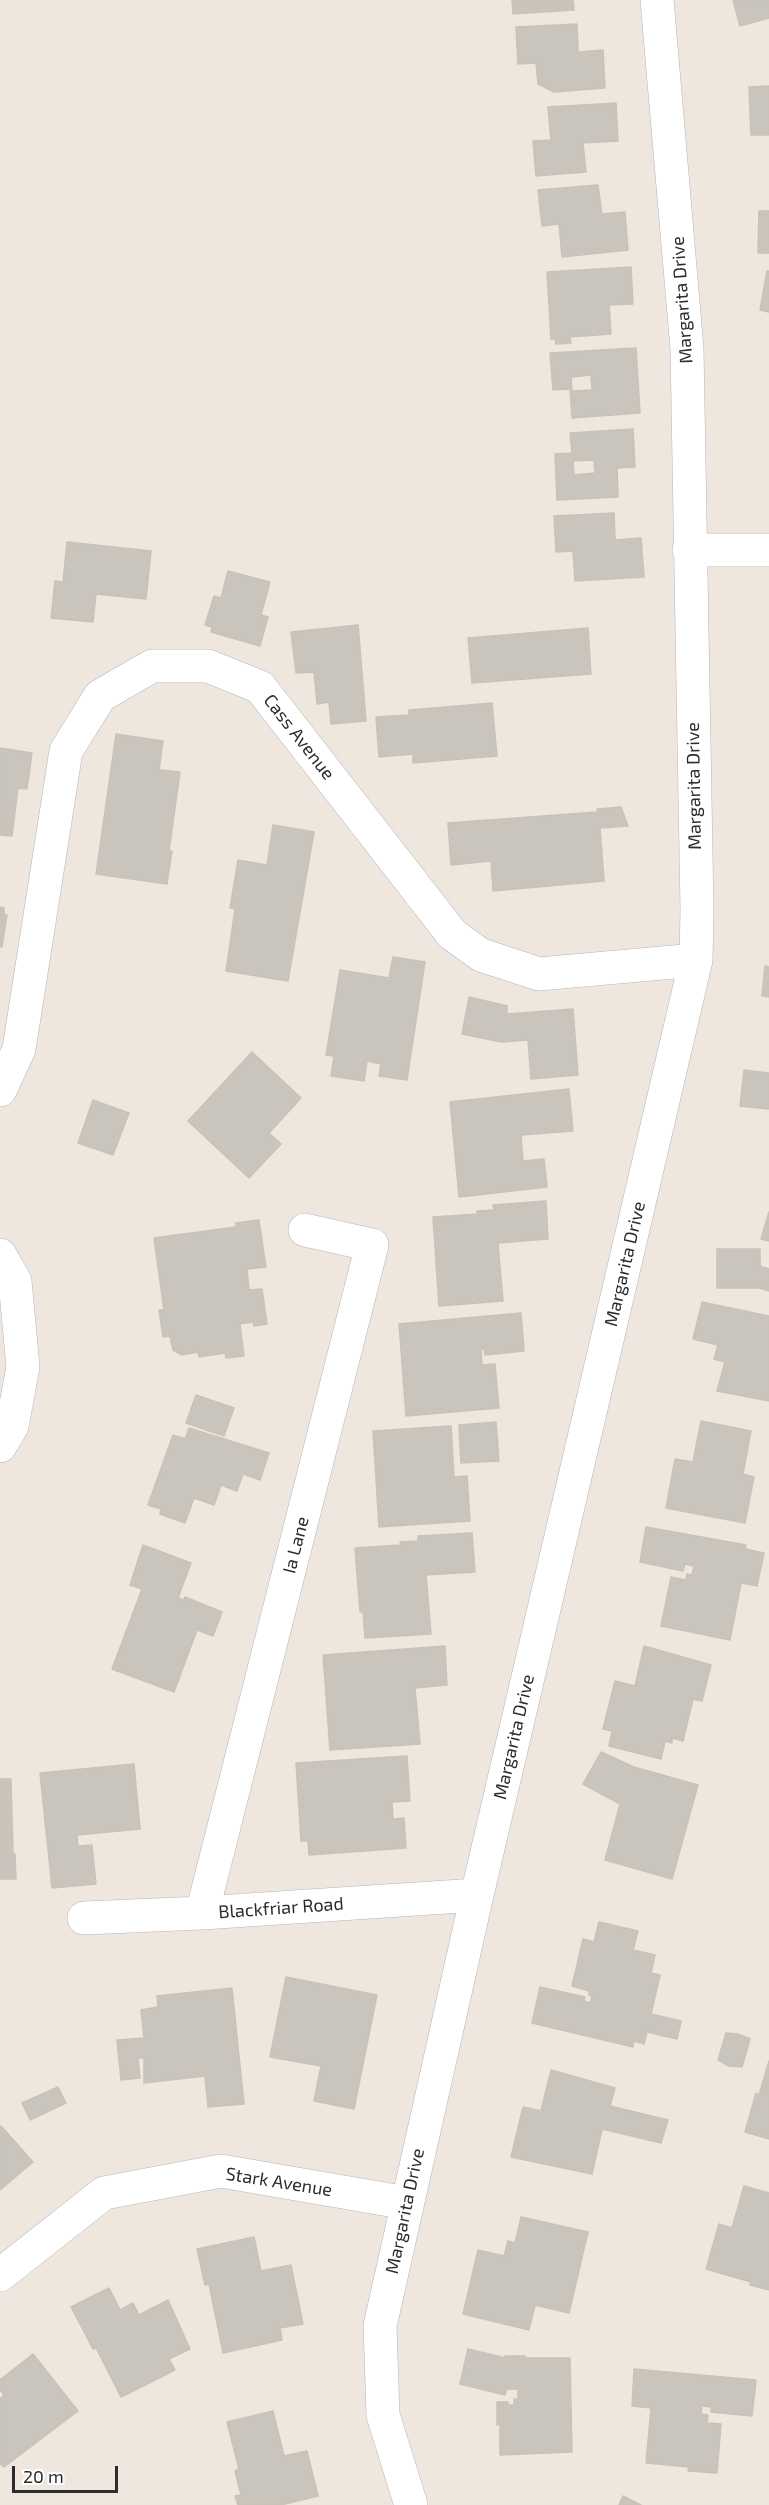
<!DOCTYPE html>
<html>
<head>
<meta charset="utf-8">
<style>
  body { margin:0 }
  #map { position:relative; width:769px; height:2505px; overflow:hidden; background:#efe6de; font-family:"Exo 2",sans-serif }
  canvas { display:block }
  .scale { position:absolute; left:12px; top:2466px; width:106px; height:27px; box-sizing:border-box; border:3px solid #2c2c2c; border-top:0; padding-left:8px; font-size:18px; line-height:21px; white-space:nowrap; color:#2c2c2c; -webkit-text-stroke:4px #fff; paint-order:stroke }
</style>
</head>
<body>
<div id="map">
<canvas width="769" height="2505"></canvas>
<div class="scale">20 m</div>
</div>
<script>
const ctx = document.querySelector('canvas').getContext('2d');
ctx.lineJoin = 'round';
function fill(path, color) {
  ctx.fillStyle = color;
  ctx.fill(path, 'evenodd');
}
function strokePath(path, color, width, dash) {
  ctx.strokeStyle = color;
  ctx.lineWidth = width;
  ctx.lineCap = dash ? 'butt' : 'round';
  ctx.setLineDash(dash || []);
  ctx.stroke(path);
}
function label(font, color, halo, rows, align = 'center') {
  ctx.font = font + ' "Exo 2",sans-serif';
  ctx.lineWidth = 5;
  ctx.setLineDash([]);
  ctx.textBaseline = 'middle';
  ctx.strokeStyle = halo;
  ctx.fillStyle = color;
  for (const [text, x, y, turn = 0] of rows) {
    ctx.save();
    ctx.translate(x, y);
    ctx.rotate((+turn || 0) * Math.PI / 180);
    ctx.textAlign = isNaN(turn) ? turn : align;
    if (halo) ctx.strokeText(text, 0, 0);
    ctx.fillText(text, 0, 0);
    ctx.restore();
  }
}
const building = new Path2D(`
  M512,0H573L574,10L513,14Z
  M733,0H769V18L740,26Z
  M577,24L578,52L603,50L605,88L554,92L538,84L536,63L518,64L516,27Z
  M769,86V135H751L749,87Z
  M616,103L618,141L583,143L586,172L536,176L533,141L551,140L548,107Z
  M598,185L602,214L625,212L628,250L562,257L559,224L542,226L538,190Z
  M759,211H769V253H758Z
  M631,267L633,304L609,305L611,334L570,337L571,343L556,344L555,339H551L547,272Z
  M767,271H769V312L760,310Z
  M636,348L640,413L572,418L570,389L553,390L550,353ZM591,375L592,390L572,391L571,377Z
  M633,429L635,467L617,468L618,497L557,500L555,454L572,453L570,433ZM594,460L595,473L574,475L573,461Z
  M614,513L615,540L641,538L644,577L575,581L573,551L556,552L554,516Z
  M67,542L151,551L146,599L96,594L93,622L51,618L55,581L63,582Z
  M228,571L270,582L261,615L268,617L260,646L211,632L212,627L205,625L214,596L221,598Z
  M358,625L366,721L331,724L329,702L317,704L314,672L296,673L291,632Z
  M588,628L591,674L472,683L468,638Z
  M492,703L497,756L413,763V754L379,757L376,717L409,715V710Z
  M116,734L163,741L159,770L180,772L169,851H172L167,884L96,874Z
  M0,748L32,753L27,789L18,788L12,836L0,835Z
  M621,807L628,826L600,828L604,881L493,891L491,861L451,865L448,823L597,812V809Z
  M273,825L314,832L288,981L226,971L235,909L230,908L238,860L267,865Z
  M0,907L4,908V915H7L2,947H0Z
  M393,957L425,962L407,1080L379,1076L381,1064L367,1061L364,1081L331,1076L334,1056L326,1055L340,970L389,978Z
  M765,966L769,967V997L762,996Z
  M469,997L507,1006V1014L573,1009L578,1075L531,1079L528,1040L501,1042L462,1034Z
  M252,1052L301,1098L269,1133L281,1144L249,1178L188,1121Z
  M744,1070L769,1073V1109L740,1106Z
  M569,1089L573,1131L521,1135L523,1161L544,1159L547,1187L459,1197L450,1102Z
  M93,1100L129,1113L113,1155L78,1143Z
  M546,1201L548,1239L498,1243L503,1301L439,1306L433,1217L477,1214V1211L494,1210L493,1205Z
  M769,1212V1241L761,1239Z
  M259,1220L266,1267L247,1269L249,1290L262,1289L267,1324L254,1326L253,1322L240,1324L244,1356L226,1358L225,1353L199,1357L198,1352L182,1355L173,1350L170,1336L163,1337L159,1310H164L154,1238L236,1227V1223Z
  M717,1249H760V1266L769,1269V1291L759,1288H717Z
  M702,1302L769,1316V1401L717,1391L725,1362L714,1359L718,1345L693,1339Z
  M521,1313L524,1351L485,1355L484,1349H481L482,1365L495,1364L499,1408L406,1416L399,1324Z
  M196,1395L234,1408L224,1436L186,1423Z
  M701,1421L751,1431L743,1474L754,1477L745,1523L666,1508L675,1459L693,1462Z
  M496,1422L499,1461L461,1463L459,1425Z
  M451,1426L454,1477L467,1476L470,1521L379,1527L373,1431Z
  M189,1428L269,1453L260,1480L243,1474L237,1491L221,1485L214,1505L194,1498L185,1523L160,1514L161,1509L148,1505L173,1435L185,1439Z
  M646,1527L746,1545L745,1549L764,1553L757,1586L741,1583L730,1640L661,1626L671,1577L686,1580L687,1574L692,1575L694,1566L685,1564L683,1571L640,1562Z
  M472,1533L475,1572L426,1575L431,1634L365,1638L363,1612H360L355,1548L401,1545L400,1542L418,1541V1536Z
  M143,1545L191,1563L178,1598L184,1600L185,1597L222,1612L213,1636L197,1630L174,1692L112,1669L142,1589L130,1585Z
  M445,1646L447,1685L415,1688L420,1744L330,1750L323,1655Z
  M644,1646L711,1665L702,1701L693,1699L683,1741L672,1738V1743L665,1741L661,1759L609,1746L612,1731L603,1729L615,1681L635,1686Z
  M601,1752L634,1767L698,1785L672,1879L605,1860L620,1804L583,1784Z
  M407,1756L410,1801L392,1802L393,1819L404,1818L406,1848L309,1855L308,1841H301L296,1763Z
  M134,1764L140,1829L77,1835L78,1846L92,1845L96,1884L52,1888L40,1773Z
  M0,1779H11L13,1853L15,1854L16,1879H0Z
  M599,1922L638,1931L633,1950L655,1955L651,1973L660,1975L651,2014L681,2021L677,2039L647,2032L644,2044L634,2041L633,2047L532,2023L540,1987L585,1997L584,2001L590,2003L592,1996L589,1995V1991L572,1986L583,1939L594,1942Z
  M286,1977L377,1995L354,2109L314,2101L321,2066L270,2057Z
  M232,1988L244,2104L208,2107L205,2076L144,2083V2058H138L140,2078L121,2080L117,2040L144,2038L141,2010L158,2007L157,1996Z
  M726,2033L738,2034L750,2039L742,2067L729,2066L718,2060Z
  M769,2061V2139L745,2132L756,2093L759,2095Z
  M551,2070L615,2088L610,2106L668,2120L661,2143L602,2129L592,2174L511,2157L523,2107L541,2111Z
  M58,2087L66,2103L30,2120L22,2103Z
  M1,2126L33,2162L0,2190V2127Z
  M744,2186L769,2193V2290L750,2285L751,2282L706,2269L719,2224L732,2228Z
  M521,2217L588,2232L569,2313L535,2305L529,2330L463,2314L478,2250L504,2256L508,2241L515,2243Z
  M254,2237L261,2271L291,2265L303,2324L280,2328L282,2340L223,2353L209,2284L205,2285L197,2249Z
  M109,2288L120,2310L133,2303L139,2315L168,2300L190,2349L169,2359L175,2370L121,2397L96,2348L93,2349L71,2307Z
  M468,2349L506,2358L505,2356H525V2358H570L572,2452L500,2455V2424L497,2425V2402H508V2405H514V2399H518V2389H507L505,2395L460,2384Z
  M33,2354L78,2411L4,2467L0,2464V2399L4,2395L0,2390V2380Z
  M634,2369L756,2380L752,2416L711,2412V2407L702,2406L701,2414L708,2415L707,2423L721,2424L717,2473L688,2471L689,2467L646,2463L651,2408L632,2406Z
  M273,2411L284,2456L307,2451L318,2496L281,2505H238L235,2496L241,2495L235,2471L239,2469L227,2422Z
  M623,2496L641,2505H619Z`);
const minor = new Path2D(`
  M689,550H769
  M0,1090L19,1049L66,751L100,696L152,666H208L260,687L452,934L481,955L539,974L696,960
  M0,1255L15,1281L23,1367L12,1426L0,1446
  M202,1913L372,1245L305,1230
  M84,1918L202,1913L477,1895
  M0,2275L104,2193L221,2171L407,2203
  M411,2505L383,2415L380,2326L477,1895L696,960L697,910L687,349L657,0`);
const streetNames = [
  ["Margarita Drive",682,300,-94],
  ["Cass Avenue",299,737,52],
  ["Margarita Drive",694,786,-91],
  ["Margarita Drive",625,1264,-77],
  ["Ia Lane",296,1545,-76],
  ["Margarita Drive",514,1737,-77],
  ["Blackfriar Road",281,1908,-4],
  ["Stark Avenue",279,2182,9],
  ["Margarita Drive",405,2211,-78]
];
fill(building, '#c9c5bc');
strokePath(building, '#cbc2b7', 1.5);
strokePath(minor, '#b2b6c1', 34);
strokePath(minor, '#fff', 33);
label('18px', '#2c2c2c', '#fff', streetNames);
</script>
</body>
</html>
